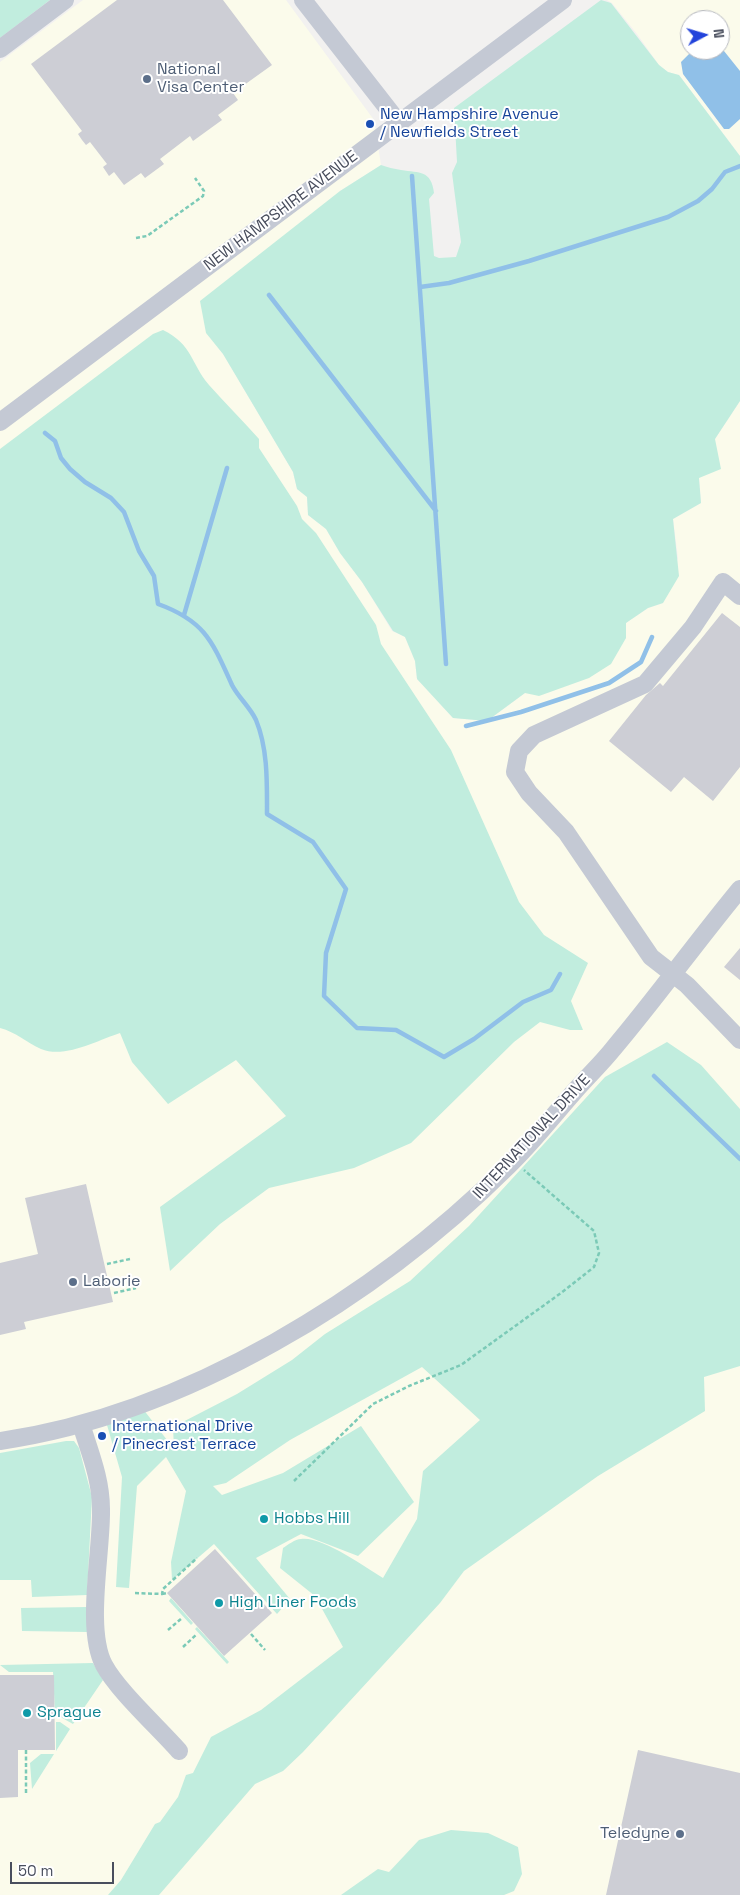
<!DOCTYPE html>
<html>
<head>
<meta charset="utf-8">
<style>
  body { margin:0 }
  #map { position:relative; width:740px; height:1895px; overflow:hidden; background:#f2f1f0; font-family:"Space Grotesk",sans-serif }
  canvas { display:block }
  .north { position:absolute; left:680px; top:10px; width:50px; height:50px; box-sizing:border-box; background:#fff; border:1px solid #b6b8be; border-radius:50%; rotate:84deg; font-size:14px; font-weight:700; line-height:20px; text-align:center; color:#494e5d }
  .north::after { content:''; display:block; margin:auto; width:18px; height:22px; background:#2243db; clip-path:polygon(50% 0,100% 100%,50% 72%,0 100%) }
  .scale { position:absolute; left:10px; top:1862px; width:104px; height:22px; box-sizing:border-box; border:2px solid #494e5d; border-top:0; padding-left:6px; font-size:15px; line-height:18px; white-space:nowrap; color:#494e5d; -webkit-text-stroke:4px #fff; paint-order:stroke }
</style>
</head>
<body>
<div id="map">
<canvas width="740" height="1895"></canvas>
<div class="north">N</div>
<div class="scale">50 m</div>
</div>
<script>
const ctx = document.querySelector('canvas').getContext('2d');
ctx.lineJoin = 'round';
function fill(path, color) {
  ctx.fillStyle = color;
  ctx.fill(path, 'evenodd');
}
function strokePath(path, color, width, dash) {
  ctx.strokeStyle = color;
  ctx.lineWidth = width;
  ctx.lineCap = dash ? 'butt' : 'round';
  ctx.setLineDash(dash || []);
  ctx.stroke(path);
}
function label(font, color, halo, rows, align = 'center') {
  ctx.font = font + ' "Space Grotesk",sans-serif';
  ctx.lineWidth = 4;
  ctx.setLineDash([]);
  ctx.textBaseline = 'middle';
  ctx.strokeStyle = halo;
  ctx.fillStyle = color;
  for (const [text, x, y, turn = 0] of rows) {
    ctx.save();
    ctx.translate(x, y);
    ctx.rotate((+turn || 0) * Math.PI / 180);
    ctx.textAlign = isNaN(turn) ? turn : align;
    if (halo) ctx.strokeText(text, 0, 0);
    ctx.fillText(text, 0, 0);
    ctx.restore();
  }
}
const commercial = new Path2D(`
  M83,0H286L374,120L381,165L340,191L206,332L223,354L293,472L297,489L307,497L308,515L326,529L340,553L362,582L392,631L405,637L415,661L417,679L453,718L487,721L525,693L626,638V623L648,608L663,603L678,558L673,519L701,503L699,478L715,439L740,401V1895H0V62Z
  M607,0H740V156L679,75L668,72L659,65L637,34L612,3ZM690,20H720V50H690Z`);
const green = new Path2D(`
  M0,0H50L0,38Z
  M601,0L611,3L659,65L668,72L679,75L740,156V401L715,439L721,469L699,478L701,503L673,519L679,576L663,603L648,608L626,623V638L611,664L589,678L539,696L525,693L487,721L453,718L417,679L415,661L405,637L393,631L362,582L340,553L326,529L308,515L307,497L297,489L293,472L223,354L206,333L200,301L340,191L381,165C387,167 394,169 401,170C420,173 431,170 434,193L429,199L434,256L439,258L456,257L461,242L452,173L457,162L454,108Z
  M163,330C193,345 190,362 209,385C225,403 243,421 259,439V448L297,506L302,519L316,533L376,625L381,644L451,750L519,902L544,935L588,963L571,1001L583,1030H570L540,1022L514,1042L411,1143L354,1168L269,1188L220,1224L170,1271L160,1207L286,1116L236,1060L168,1104L132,1062L120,1033C98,1040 65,1059 41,1049C27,1043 16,1032 0,1028V449L153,334Z
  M667,1042L701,1065L740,1109V1366L704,1377L705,1411L598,1476L464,1571L440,1603L303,1752L283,1771L255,1784L159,1895H108L121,1880L155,1824L160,1822L178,1797L186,1775L193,1773L211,1737L261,1710L343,1647L315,1596L280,1568L283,1548C288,1545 295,1539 301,1539C322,1536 365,1567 383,1578L417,1519L423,1471L480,1420L422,1367L290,1440L226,1483L213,1486L222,1495L283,1473L361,1426L414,1502L358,1556L301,1534L256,1558L290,1599L277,1614L214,1544L172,1580L171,1562L186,1491L166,1457L137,1486L129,1588L116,1587L122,1477L107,1425L143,1409L174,1449L173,1427L237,1394L292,1360L325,1334L410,1281L469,1226L605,1077Z
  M66,1441H74L79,1448L92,1497L87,1595L32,1597L31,1580H0V1453Z
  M171,1598L193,1623L191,1625L169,1601Z
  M87,1607V1632L22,1631L21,1608Z
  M197,1627L229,1662L227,1664L195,1629Z
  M93,1663L103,1680L73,1724L55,1714L53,1672H9L0,1665Z
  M56,1722H60L70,1729L56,1751Z
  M41,1754H54L32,1789L30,1763Z
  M451,1830L488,1833L518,1847L522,1874L514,1891L504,1895H341L378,1869L389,1872L419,1840Z`);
const water = new Path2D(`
  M720,46L740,71V119L729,129H724L683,74L681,62L693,50H720Z`);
const stream = new Path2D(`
  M412,176L446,664
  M420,287L449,283L529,261L668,217L698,201L712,189L725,172L740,166
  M269,295L436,511
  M45,433L55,441L61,458L70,469L85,482L111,498L124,512L139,551L154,576L158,604C205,621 212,641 232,685C238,697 250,707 256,720C268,749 267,783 267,814L313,842L346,889L326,953L324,996L357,1028L396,1030L444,1057L474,1039L523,1002L551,990L560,974
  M184,615L227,468
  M466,726L521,712L609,683L641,662L652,637
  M654,1076L740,1159`);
const building = new Path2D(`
  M117,0H223L272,65L233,93L238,100L218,115L222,120L193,141L190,136L160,159L164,164L145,178L141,173L124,185L114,172L109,176L103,167L107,164L90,142L86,145L82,140L78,134L82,131L31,64Z
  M722,613L740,627V767L713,801L684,777L671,792L609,741L646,695L660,683L663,686Z
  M740,948V980L724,967Z
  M86,1184L113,1302L24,1322L26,1329L0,1335V1263L38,1254L25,1198Z
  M215,1549L272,1613L224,1656L167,1593Z
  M0,1675H54L55,1750H18V1797L0,1798Z
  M638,1750L740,1773V1895H606Z`);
const path = new Path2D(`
  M136,238L147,236L203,196L204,191L195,178
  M107,1264L130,1259
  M114,1293L136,1288
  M294,1481L373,1404L409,1386L461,1365L561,1293L594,1267L599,1253L594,1231L524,1170
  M135,1593L162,1594L163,1589L197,1558
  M162,1594L167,1593
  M168,1630L182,1618
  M251,1634L265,1650
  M183,1647L197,1634
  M26,1750V1794`);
const minor = new Path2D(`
  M303,0L399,123
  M0,49L65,0
  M0,422L563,0
  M740,596L723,582L693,627L645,684L534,735L519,751L515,772L529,793L566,832L651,957L687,985L740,1040
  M81,1424C90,1453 101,1479 101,1509C102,1551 85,1629 104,1665C118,1691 158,1727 179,1751
  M0,1441C186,1414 376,1297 508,1166C532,1143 552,1117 574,1092C587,1077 601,1064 613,1049C657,997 697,941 740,889`);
const markers = [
  [147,79,5,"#5c6f8a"],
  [370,124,5,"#1a4fb4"],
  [73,1282,5,"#5c6f8a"],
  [102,1436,5,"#1a4fb4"],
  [264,1519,5,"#0f9aa8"],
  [219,1603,5,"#0f9aa8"],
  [27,1713,5,"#0f9aa8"],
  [680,1834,5,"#5c6f8a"]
];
const serviceNames = [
  ["National",157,70],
  ["Visa Center",157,88],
  ["Laborie",83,1282],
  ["Teledyne",670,1834,"right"]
];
const transitNames = [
  ["New Hampshire Avenue",380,115],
  ["/ Newfields Street",380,133],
  ["International Drive",112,1427],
  ["/ Pinecrest Terrace",112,1445]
];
const streetNames = [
  ["NEW HAMPSHIRE AVENUE",281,211,-37],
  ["INTERNATIONAL DRIVE",532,1137,-47]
];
const cultureNames = [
  ["Hobbs Hill",274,1519],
  ["High Liner Foods",229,1603],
  ["Sprague",37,1713]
];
fill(commercial, '#fbfbeb');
fill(green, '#c1edde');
fill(water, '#90c0e8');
strokePath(stream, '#90c0e8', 4.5);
fill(building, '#cdced5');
strokePath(path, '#7bcab7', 2.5, [4, 2.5]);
strokePath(minor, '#c4c9d4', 18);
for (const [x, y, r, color] of markers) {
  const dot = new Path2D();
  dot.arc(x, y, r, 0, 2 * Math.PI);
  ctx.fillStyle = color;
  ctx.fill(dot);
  strokePath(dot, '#fff', 2);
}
label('16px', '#4e5e75', '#fff', serviceNames, 'left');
label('16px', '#164399', '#fff', transitNames, 'left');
label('16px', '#494e5d', '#fff', streetNames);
label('16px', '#0d838f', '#fff', cultureNames, 'left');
</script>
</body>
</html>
